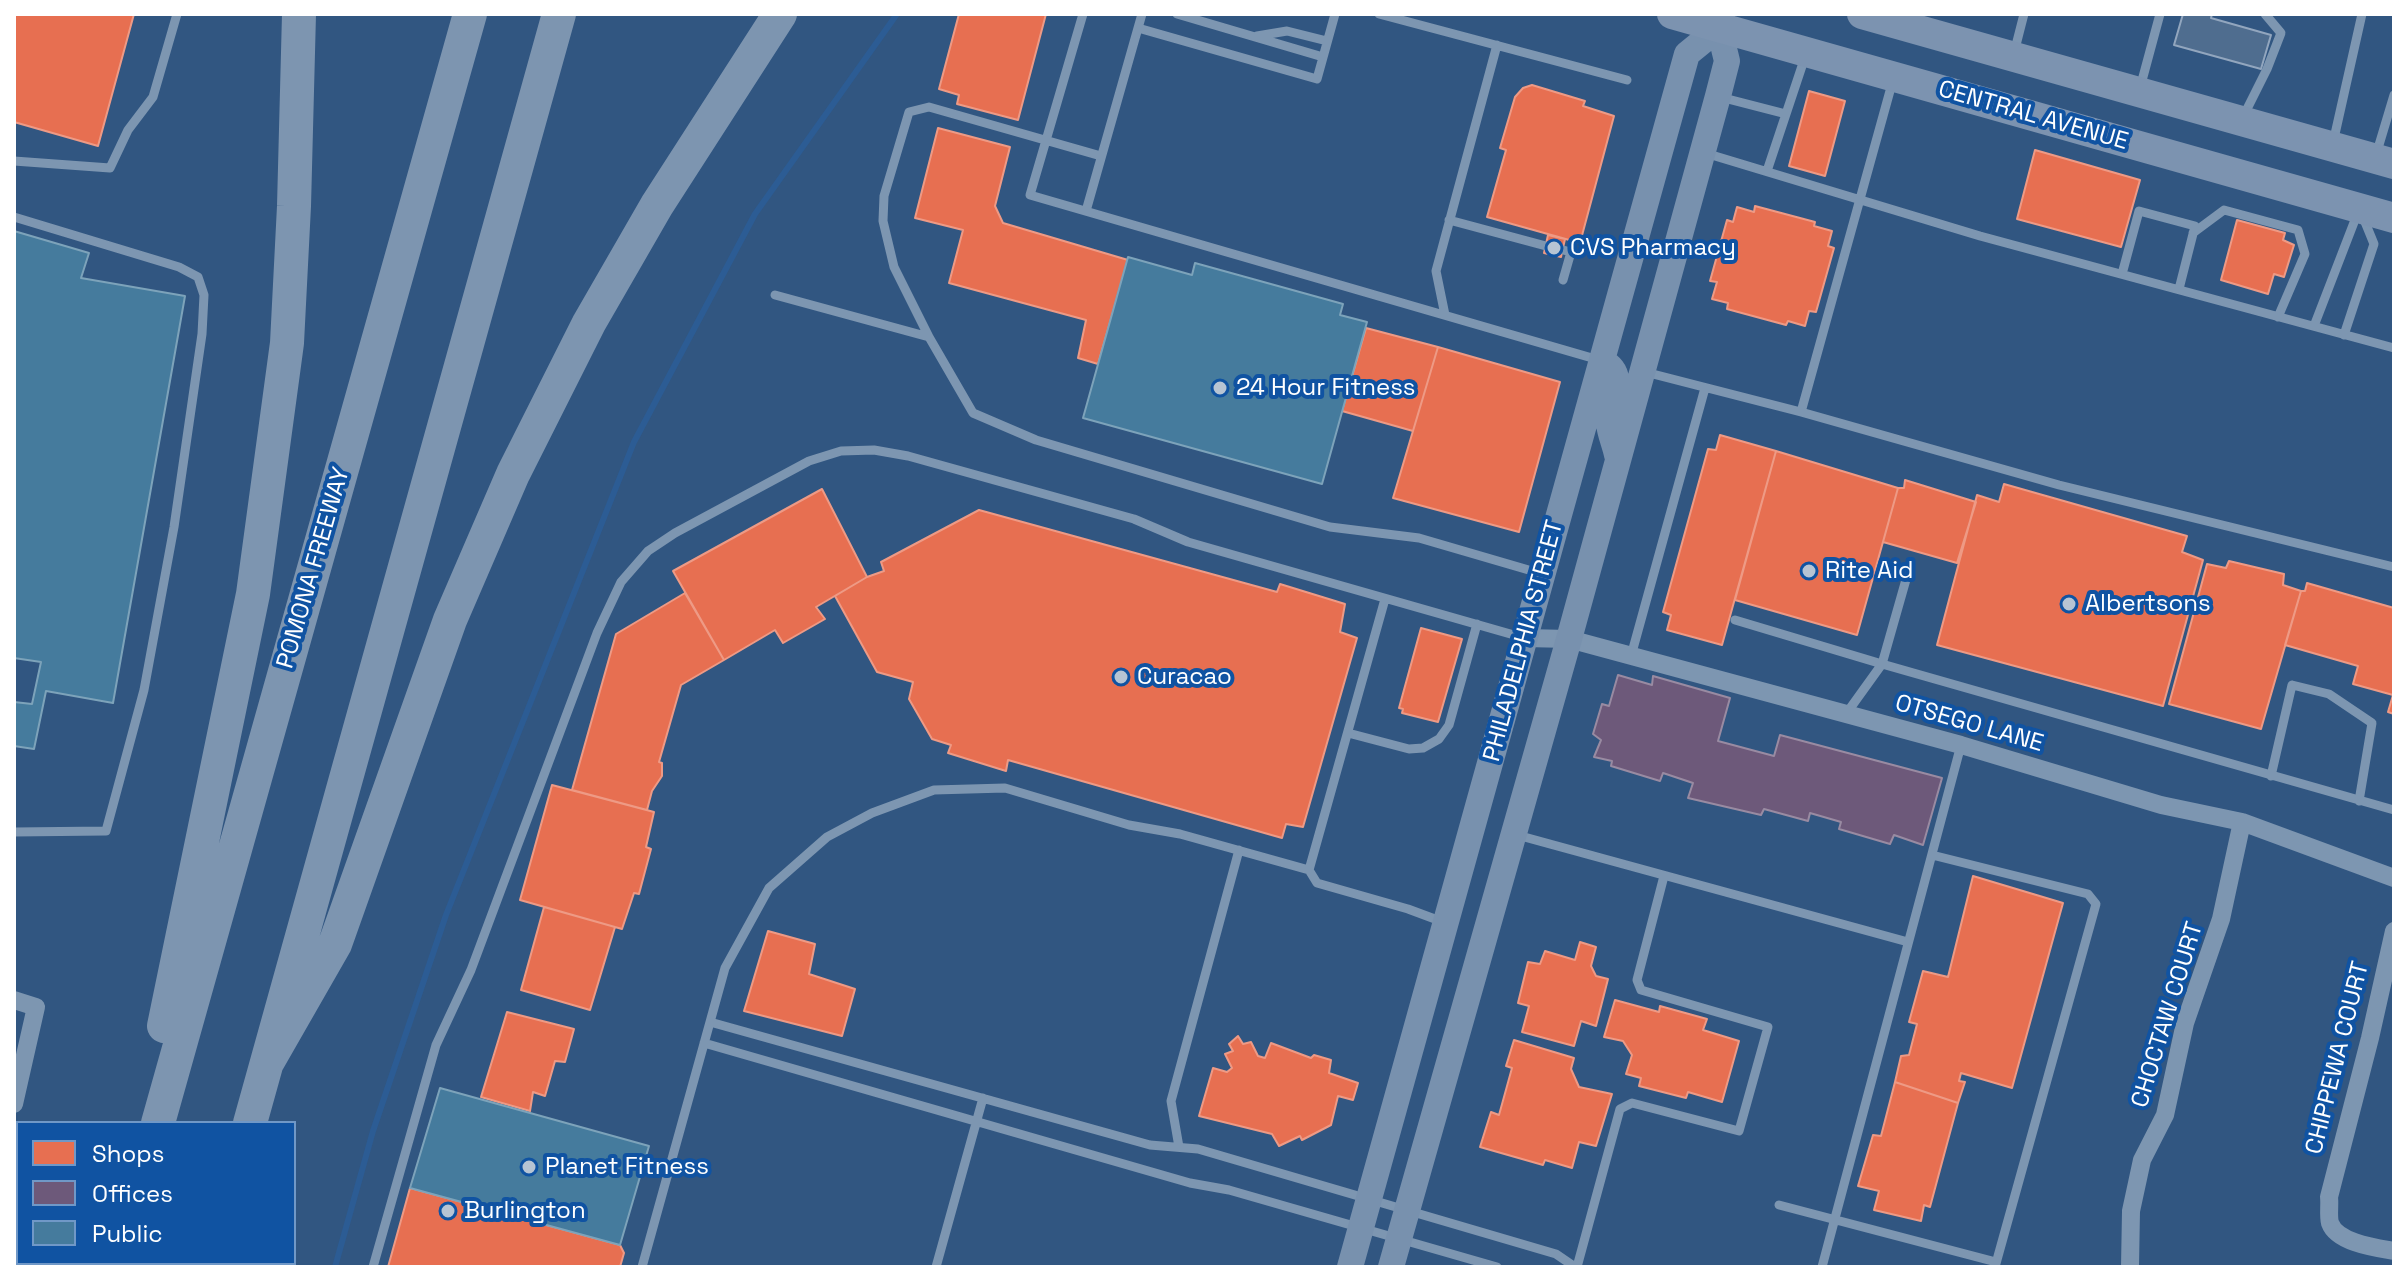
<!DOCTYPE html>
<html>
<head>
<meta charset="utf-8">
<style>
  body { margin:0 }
  #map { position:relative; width:2408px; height:1281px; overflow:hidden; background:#315681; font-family:"Space Grotesk",sans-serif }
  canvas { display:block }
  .frame { position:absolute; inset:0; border:16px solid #fff; pointer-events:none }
  .legend { position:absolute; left:16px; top:1121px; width:280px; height:144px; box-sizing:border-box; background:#1053a2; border:2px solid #7098c7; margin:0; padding:10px 14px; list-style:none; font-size:24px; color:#fff }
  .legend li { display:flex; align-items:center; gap:16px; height:40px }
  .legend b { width:40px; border:2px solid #7098c7 }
</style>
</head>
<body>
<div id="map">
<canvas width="2408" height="1281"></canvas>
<div class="frame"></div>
<ul class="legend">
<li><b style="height:22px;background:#e76f51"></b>Shops</li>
<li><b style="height:22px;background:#6d597a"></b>Offices</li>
<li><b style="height:22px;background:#457b9d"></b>Public</li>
</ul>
</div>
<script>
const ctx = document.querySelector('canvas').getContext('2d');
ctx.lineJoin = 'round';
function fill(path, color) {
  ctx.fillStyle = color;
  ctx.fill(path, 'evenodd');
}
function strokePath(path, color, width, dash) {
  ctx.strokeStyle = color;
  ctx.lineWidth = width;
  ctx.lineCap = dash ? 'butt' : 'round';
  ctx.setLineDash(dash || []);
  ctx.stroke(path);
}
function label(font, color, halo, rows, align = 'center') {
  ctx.font = font + ' "Space Grotesk",sans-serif';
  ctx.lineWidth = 8;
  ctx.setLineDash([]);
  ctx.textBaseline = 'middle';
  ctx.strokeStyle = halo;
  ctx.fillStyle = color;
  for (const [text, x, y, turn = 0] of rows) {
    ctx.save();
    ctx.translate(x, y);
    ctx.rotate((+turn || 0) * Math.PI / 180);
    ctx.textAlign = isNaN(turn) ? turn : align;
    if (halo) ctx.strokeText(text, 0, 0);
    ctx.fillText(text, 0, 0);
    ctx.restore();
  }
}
const shops = new Path2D(`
  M14,14H134L98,146L14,122Z
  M959,14H1046L1018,120L957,104L959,95L939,89Z
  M1532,85L1585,101L1583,106L1614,116L1580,243L1487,217L1506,150L1500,148L1515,97L1523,88Z
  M1809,91L1845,101L1825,176L1789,166Z
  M938,128L1010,147L995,206L1003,223L1128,260L1098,364L1078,358L1086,320L949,283L963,230L915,218Z
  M2035,150L2140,180L2121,247L2017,219Z
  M1755,206L1815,222L1814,226L1832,231L1828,246L1834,248L1816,312L1809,311L1805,326L1788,321L1786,325L1727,309L1728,303L1712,299L1717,282L1710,281L1727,220L1733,222L1737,207L1754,212Z
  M2237,220L2285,233L2283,240L2294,245L2284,277L2274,274L2268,294L2221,280Z
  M1548,235L1565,239L1561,257L1544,253Z
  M1366,328L1438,347L1413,431L1342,411Z
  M1438,347L1560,382L1519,532L1393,498Z
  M1720,435L1776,451L1722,645L1667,630L1671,615L1663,612L1708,449L1716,450Z
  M1776,451L1898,488L1857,635L1735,600Z
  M1905,480L1976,502L1957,563L1883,542L1898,488H1904Z
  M2004,484L2187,536L2182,552L2203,560L2163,706L1937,645L1977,495L1999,502Z
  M822,489L867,577L816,607L825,619L783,643L775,630L724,660L673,571Z
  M979,510L1277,592L1280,584L1345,604L1340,632L1357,638L1303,827L1286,824L1282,838L1008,760L1006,771L948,753L951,745L932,739L909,699L913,682L877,672L835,596L867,577L884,571L881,562Z
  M2229,561L2284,574L2283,585L2301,591L2261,729L2169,704L2207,564L2226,568Z
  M2307,583L2394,608V714L2388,712L2393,695L2353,684L2358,666L2285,645L2301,591H2305Z
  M685,593L724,660L681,685L659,762L662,763V776L652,791L647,810L572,790L616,634Z
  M1421,628L1462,639L1438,722L1402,713L1403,709L1399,708Z
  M552,785L654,812L646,847L651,849L639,894L634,893L622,929L520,900Z
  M1973,876L2063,903L2012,1088L1961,1073L1959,1081L1965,1082L1958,1103L1895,1082L1901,1056L1909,1055L1917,1024L1909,1022L1923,971L1948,977Z
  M544,907L615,927L590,1010L521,990Z
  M768,931L815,944L809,974L855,989L842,1036L744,1011Z
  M1580,942L1596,947L1591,966L1596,976L1608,979L1596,1026L1581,1021L1574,1046L1522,1032L1529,1006L1518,1003L1528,962L1540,964L1545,951L1575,960Z
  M1615,1000L1659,1012L1660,1006L1707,1019L1703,1030L1739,1041L1722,1102L1688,1092L1686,1098L1639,1086L1641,1078L1626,1074L1632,1055L1623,1041L1604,1037Z
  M507,1012L574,1029L565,1062L555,1061L545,1096L533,1092L530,1111L481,1097Z
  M1238,1036L1243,1044L1251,1042L1258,1056L1265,1058L1271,1043L1311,1058L1314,1055L1331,1060L1329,1073L1358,1083L1353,1100L1338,1096L1331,1125L1302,1140L1300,1136L1279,1146L1272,1134L1199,1116L1213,1068L1227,1072L1232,1068L1225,1054L1233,1051L1229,1044Z
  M1514,1040L1574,1058L1571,1069L1579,1087L1612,1094L1596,1146L1579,1142L1572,1168L1545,1160L1543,1165L1480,1147L1491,1112L1499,1115L1512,1068L1506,1066Z
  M1895,1082L1958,1103L1930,1207L1924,1205L1921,1221L1874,1210L1879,1191L1858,1186L1873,1135L1881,1136Z
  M410,1188L620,1245L624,1253L620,1267H388Z`);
const offices = new Path2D(`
  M1618,675L1652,685L1653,676L1730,698L1718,741L1774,756L1780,735L1942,778L1923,845L1894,835L1890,844L1839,829L1841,822L1810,813L1808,821L1764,809L1761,815L1688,798L1693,783L1663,773L1660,781L1611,766L1612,761L1594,757L1601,740L1593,734L1602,704L1609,706Z`);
const public = new Path2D(`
  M14,231L89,253L81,278L185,296L113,703L46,691L34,749L14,746V702L32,704L41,662L14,658Z
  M1128,257L1192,275L1195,263L1343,304L1340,315L1367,322L1322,484L1083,418Z
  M440,1088L649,1146L620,1245L410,1188Z`);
const stream = new Path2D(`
  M335,1267L373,1131L446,915L634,442L755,214L897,14`);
const building = new Path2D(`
  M2183,14H2212L2211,18L2271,35L2261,69L2174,45Z`);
const service = new Path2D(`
  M1083,14L1030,195L1599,360
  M1177,14L1323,57
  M1379,14L1627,80
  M1138,28L1317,79L1335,14
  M1257,36L1287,31L1327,41
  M2014,53L2024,14
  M2140,88L2160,14
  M1720,97L1786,114
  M2243,117L2267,69L2281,33L2265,14
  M2333,143L2362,14
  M1705,153L1980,236L2394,348
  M2376,155L2394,95
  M1101,156L929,107L909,112L884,196L883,221L894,267L929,337L973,413L1036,440L1330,527L1419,538L1539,573
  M14,161L110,168L128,130L153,97L177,14
  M1767,171L1805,57
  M1086,211L1142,14
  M14,217L179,267L198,277L204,295L202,334L174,527L144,690L106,831L14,832
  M1449,220L1546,246
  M2193,233L2224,210L2298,230L2305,254L2278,317
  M1563,250L1571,252L1563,280
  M2122,274L2139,211L2195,226L2179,289
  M775,295L929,337
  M1445,315L1436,271L1497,45
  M2314,326L2358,212
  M2344,335L2374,244L2363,217
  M1645,372L1801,412L2059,485L2394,567
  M1801,412L1893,80
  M1735,620L1882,664L1909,569
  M1631,656L1705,388
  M1846,714L1882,664L2394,810
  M1348,733L1409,749L1423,748L1439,739L1449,725L1477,624
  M2271,776L2292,685L2329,694L2372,723L2359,801
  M1517,835L1908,942
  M1932,855L2088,894L2096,904L1995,1267
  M1309,870L1385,599
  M710,1022L1150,1145L1198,1149L1556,1254L1575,1267
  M704,1043L1190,1183L1229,1190L1497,1267
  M1179,1147L1171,1101L1239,850
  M1779,1205L1996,1262
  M373,1267L436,1045L471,970L597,633L621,582L648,551L675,533L809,461L841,451L874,450L908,456L1134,519L1188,542L1521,637
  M642,1267L725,968L769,888L827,837L872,813L934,790L1005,788L1129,825L1180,834L1309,870L1317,883L1408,909L1443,922
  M936,1267L983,1098
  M1577,1267L1620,1109L1632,1103L1739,1131L1768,1027L1641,990L1637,980L1664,876
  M1822,1267L1961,745`);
const minor = new Path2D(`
  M1525,638L1569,639L1961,745L2161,805L2242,822L2394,878
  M2394,931L2370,1038L2329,1197C2330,1204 2328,1216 2330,1223C2337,1243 2377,1248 2394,1251
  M14,1000L36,1007L14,1104
  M2130,1267L2131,1211L2142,1160L2165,1115L2185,1023L2221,919L2242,822`);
const secondary = new Path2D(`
  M1602,361C1631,376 1606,402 1609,424C1610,434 1615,445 1617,455
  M1350,1267L1687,54L1719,28
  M1391,1267L1569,639L1718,96L1727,61L1719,28L1722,14`);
const primary = new Path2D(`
  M1672,14L2394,218
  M1862,14L2394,164`);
const motorway = new Path2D(`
  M164,1026L253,594L287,343L294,206L299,14
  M268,1061L335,944L450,620L513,474L589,323L657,205L780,14
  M158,1123L470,14
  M250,1123L559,14
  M118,1267L119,1263
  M210,1267L211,1263`);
const markers = [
  [1554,248,8,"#b7c4d3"],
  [1220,388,8,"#b7c4d3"],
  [1809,571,8,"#b7c4d3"],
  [2069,604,8,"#b7c4d3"],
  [1121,677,8,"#b7c4d3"],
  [529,1167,8,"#b7c4d3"],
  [448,1211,8,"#b7c4d3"]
];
const streetNames = [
  ["CENTRAL AVENUE",2033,116,16],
  ["POMONA FREEWAY",314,568,-74],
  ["PHILADELPHIA STREET",1524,641,-75],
  ["OTSEGO LANE",1969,724,16],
  ["CHOCTAW COURT",2168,1015,-73],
  ["CHIPPEWA COURT",2338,1058,-76]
];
const poiNames = [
  ["CVS Pharmacy",1570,248],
  ["24 Hour Fitness",1236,388],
  ["Rite Aid",1825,571],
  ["Albertsons",2085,604],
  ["Curacao",1137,677],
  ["Planet Fitness",545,1167],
  ["Burlington",464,1211]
];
fill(shops, '#e76f51');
strokePath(shops, '#ee9a85', 2);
fill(offices, '#6d597a');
strokePath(offices, '#998ba2', 2);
fill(public, '#457b9d');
strokePath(public, '#7da3ba', 2);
strokePath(stream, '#2c5c94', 6);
fill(building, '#4f6d8f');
strokePath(building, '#92a6be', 2);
strokePath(service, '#7d96b1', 9);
strokePath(minor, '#7d96b1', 18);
strokePath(secondary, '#7891ae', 26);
strokePath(primary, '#7c93b0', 30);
strokePath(motorway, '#7d95b0', 34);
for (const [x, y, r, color] of markers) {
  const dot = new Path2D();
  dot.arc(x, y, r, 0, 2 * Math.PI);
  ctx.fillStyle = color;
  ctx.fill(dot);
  strokePath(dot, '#1053a2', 3);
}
label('24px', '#fff', '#1053a2', streetNames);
label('24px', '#fff', '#1053a2', poiNames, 'left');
</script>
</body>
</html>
